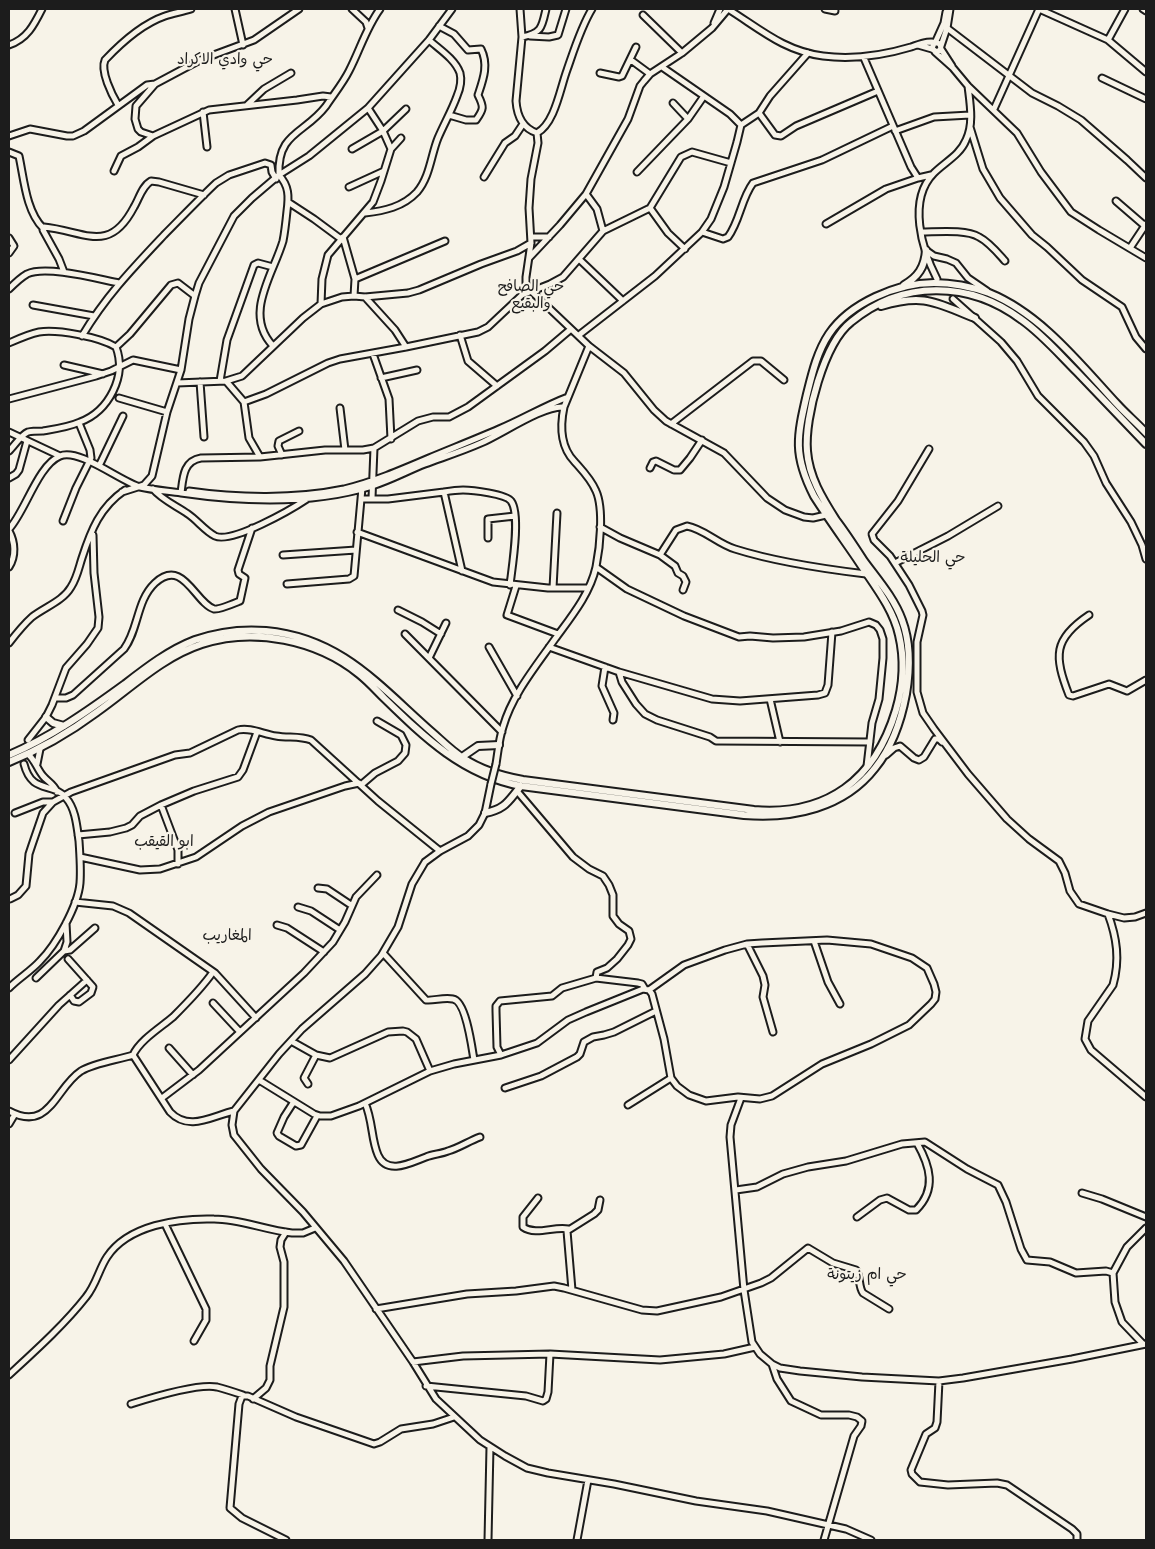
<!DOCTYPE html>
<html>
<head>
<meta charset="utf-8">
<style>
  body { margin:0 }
  #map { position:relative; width:1155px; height:1549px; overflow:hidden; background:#f7f3e8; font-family:"Playpen Sans",sans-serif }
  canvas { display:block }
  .frame { position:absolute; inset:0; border:10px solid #1c1c1c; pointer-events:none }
</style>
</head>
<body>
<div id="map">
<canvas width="1155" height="1549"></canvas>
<div class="frame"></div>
</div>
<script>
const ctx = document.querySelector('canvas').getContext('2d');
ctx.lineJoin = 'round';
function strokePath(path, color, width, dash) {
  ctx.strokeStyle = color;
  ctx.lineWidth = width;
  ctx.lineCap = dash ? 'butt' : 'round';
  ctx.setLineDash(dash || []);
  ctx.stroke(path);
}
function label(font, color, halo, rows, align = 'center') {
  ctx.font = font + ' "Playpen Sans","Playpen Sans Arabic",sans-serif';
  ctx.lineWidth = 4.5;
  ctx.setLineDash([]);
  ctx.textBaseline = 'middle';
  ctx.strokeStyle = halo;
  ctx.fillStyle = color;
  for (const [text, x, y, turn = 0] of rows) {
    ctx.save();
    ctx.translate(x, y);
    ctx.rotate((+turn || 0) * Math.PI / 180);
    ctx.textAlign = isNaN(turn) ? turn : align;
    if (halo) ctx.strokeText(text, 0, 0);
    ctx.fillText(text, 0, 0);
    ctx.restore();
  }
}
const minorTunnel = new Path2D(`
  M939,281L953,299`);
const minor = new Path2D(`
  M235,9L243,45
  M299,9L254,40L200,60L155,84L136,106L135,119L138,129L141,132L153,136L209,110L297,100L323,96L331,97
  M352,9L366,22L368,28
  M520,9L522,37L516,101C517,116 522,128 537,133C555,123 560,89 567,70C574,50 581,27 592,9
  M728,9C760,29 784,51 823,56C854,60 881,56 911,47C920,44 931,39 940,44L941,49L937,52L932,49L934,43
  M825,9L835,11
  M1039,9L1108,40L1146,72
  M1143,9L1146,11
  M643,15L682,53
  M714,23L720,9
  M439,26L454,34L468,50L481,49C489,65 483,80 478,95C484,107 484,109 476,120H466L449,115
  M947,28L1032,93L1058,106L1081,120L1127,160L1146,178
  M530,36L549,37L558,35L566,9
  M522,37C542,33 542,27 546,9
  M1108,40L1125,9
  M935,43L944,23L946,12
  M9,45C27,39 34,25 42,9
  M918,45L932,49
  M941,46L947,28L950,9
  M941,49L952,66
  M935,52L953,68L968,86L1017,133L1041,172L1071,212L1099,230L1146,258
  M864,58L911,167L918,178L931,175
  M631,60L650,74
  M600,73L619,77L622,76L636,47
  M1102,78L1146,99
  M673,103L688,119
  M118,105C112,95 100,71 105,60C121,43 142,24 165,16C173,13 182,12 191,9
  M247,105L264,89L291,73
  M994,109L1039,9
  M203,112L207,147
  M759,113L775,135L781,136L796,126L878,91
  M741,125L759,113L770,96L808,53
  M970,127L983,169L1000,198L1032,235L1047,247L1082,280L1122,307L1136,337L1146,349
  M895,131L934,117L970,115
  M9,136L30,129L67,136H73L84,131L147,85L155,84
  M352,149L383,131L406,109
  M391,149L401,138
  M9,152L19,156C24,179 26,211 43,228
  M114,171L121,156L138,147L153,136
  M637,172L688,119L704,96
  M484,177L505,143L515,136L523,124
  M349,187L384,171
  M586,194L597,209L603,231
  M1116,201L1145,226
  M288,202L314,219L341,239
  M650,208L668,233L685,249
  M365,213C384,211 403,207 417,192C430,177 431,155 438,138C444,124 452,110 457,96C460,89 462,81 460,73C455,59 439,49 429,40
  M826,224L886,189L918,178
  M702,232L723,239L728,237C740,221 741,199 753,183L822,160L893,126
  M921,232C937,232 966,229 979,237C989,242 997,252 1005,261
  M343,237L355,279L354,296
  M531,237H549
  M9,238L14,246L9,253
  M1130,248L1146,224
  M927,251L934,256L947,259L956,263L968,278L987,291
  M529,258L560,225L586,194L628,119L640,86L644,81L650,74L682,53L712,28L728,9
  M580,260L623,301
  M64,272L59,259L43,230L44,227C85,231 109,255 134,207C139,199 142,186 151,181L159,182L204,195
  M355,279L445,241
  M937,279C922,250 907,200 934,173C945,162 960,155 966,140C974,124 970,103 968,86
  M9,289C14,284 20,278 27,274C46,265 98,279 119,283
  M365,297L395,330L406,347
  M953,299L1001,342L1017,361L1038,396L1084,442L1094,456L1106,483L1131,522L1142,545L1146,559
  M321,304L322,279L328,255L373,202L381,181L391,149L383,131L368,108
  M33,305L94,316
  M460,335L468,361L497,386
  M579,335L655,276L702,232L711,219L724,187L737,142L741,125L730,114L662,67
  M82,336C106,296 132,269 164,235C181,218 198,200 216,183L229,175L265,163L271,165L272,172L276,179
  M9,343C18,339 29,334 39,332C57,329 100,337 116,347C127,376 109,411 80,422C69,427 55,429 43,431C38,431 32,431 28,432C21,435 14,446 9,451
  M273,346C243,314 273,275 283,241C285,231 286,221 287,211C289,196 289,186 279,175C277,132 305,134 326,106C334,94 343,83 349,71C360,50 366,28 380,9
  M589,346L624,373L654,410L666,421L724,453L767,498L785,510L804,517L813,518L826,515
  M116,347L130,334L171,285L178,283L195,296
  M373,354L389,399L391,439
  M64,365L103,374
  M381,378L417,370
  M220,381L227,340L254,265L258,263L273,267
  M226,381L244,402L266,394L328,363L340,359L406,347L478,332L488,327L522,295L550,284L563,277L603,231L650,208L681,157L692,152L731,163
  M200,382L204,437
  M177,383L226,381L242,376L303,318L321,304L342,297L354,296L365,297L408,293L419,290L481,264L517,251L531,243
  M119,398L167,412
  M9,399L96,376L111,371L133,360L181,370
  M244,402L249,438L260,457L325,450H363L374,448L418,421L433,417H449L468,407L545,351L571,329
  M340,408L345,450
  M671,424L753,361H761L784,380
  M9,432L60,456
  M929,449L898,501L872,534L874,540L890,556L909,585L922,611L923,615L917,642V692L923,713L934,729L968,774L1007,819L1029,839L1059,861L1065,873L1070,891L1079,904L1108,914L1124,918L1135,917L1146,913
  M282,455L278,446L279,441L299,431
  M99,466L123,416
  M650,468L653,462L656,461L674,470H680L690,458L702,440
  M9,478L16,474L19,470L27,441
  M153,489C162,500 177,506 188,514C197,520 205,531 215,536C232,544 292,509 307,499
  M189,491C237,498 296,499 344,489C373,482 401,470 429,458C453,448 476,439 499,429C523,419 544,406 568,397
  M122,492L144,485L152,476L167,412L181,370L189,319L195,296L199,283L234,216L252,198L279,175L309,156L368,108L429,40L452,9
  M444,492C450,491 457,490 463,490C472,490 506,494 511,501C521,514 512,568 510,585
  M181,493C183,478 183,461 201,458L260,457
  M372,498L374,448
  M362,499H388L444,492L462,571
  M63,521L76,488L91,458L90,450L79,423
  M600,527L620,538L660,555L675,566L678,573L683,576L686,582L683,590
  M9,529C25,512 38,465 60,456C79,448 120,481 140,487C153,490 167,491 181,493C243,502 312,505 372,486C391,480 407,471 425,464C444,457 463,451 481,443C502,434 544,405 564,407
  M9,531C15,542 16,556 9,567
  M357,532L493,582L548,588H588
  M488,538V519L515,516
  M283,555L356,550
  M660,555L676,530L687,526C704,529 718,544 735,549C776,562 824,569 866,574
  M895,563L948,536L998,506
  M596,567L627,589L684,616L739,637L750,636L773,638L804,637L841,631L869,622L876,625L880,630L883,639V658L879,699L872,723L867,766
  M287,584L349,579L354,576L362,488
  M516,586L507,615L558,634
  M553,588L557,513
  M398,610L422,622L441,634
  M1089,615C1053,639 1054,656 1069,695L1073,696L1109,684L1127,691L1146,680
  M405,634L502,732
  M9,643C16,634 23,625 32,617C45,607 63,601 71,587C77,578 79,567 82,558C91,530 100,507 125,490
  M489,647L517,696
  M549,647L619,672L712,699L740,701L818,695L825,693L828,685L832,632
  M429,658L446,623
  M605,667L602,686L614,713L613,720
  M619,672L622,682L636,704L645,714L657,720L710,737L716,741L870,742
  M55,698H66L73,695L124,649C139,629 136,601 155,583C183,557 195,603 214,609C219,610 235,603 240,601L245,578L239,574L238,570L252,528
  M770,699L780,742
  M28,740L46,717L52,705L66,668L87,644L98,628L99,617L94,573L93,535
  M28,754C35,760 37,769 43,776C48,782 54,784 57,792
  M886,755L894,748L900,746L914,758L919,760L924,757L935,739H939L942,742
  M37,764L40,749
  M496,764C498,752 499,739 503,727C512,695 536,666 555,639C571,617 590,594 596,567C600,547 604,509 596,491C591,479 582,470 574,461C560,446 560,426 564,407L589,346L531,291L526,283V277L531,243L529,208L531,179L538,143L537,133
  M491,784L485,813L479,825L468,836L440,851L425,862L412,884L398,927L381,956L365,974L302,1029L279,1054L234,1111L232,1125L234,1135L261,1169L303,1212L344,1261L413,1362L436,1399L480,1440L505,1456L527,1468L548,1473L614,1484L696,1501L767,1511L846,1529L871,1540
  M361,785L375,773L398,761L405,753L406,745L401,735L377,721
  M517,791L573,857L589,869L603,876L609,885L613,895V916L619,924L629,931L631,939L628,945L617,959L607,968L597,972L596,978
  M161,805L178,850V864
  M15,813L43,802H53
  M78,835L110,832L126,828L132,825L140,816L161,805L194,791L238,777L243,770L257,732
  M80,857L140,870L160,869L196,857L242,826L269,812L345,786L359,783
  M318,888L327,889L351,905
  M10,899L18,895L26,886L29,854L32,845L43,813L53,802L71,792L175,755L190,753L238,730C250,727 263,734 276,736C288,738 300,736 311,740L378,801L440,851
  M75,902L113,906L129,913L215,973L256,1018
  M298,907L311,911L340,930
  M1108,914C1117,938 1120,960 1113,985L1088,1021L1085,1039L1091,1050L1146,1097
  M277,925L287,928L324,952
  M814,941L828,982L840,1004
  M747,944L763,976L765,985L763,997L773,1032
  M64,951L70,950L95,928
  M383,953L426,1000C434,1001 443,997 453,999C466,1001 472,1048 474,1060
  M68,959L93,987L91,993L79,1002L74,1001L70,995
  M36,978L64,951L67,942L66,923
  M9,988C19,978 31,971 40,961C56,945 78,906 80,883C81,870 80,855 79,841C77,828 76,809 66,798C52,781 32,795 24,764
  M213,1003L240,1032
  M291,1041L316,1055L330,1058L388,1032L403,1031L407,1032L416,1039L430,1071
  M169,1048L193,1075
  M133,1055C140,1040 160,1028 173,1017C187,1003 202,988 213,972
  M501,1055L497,1047L496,1011V1006L500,1001L552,996L562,988L596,978L638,983L642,984L645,989
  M9,1060L59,1005L87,980
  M259,1080L314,1114L320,1116H331L359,1106L430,1071L454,1064L501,1055L537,1043L568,1020L586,1012L643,989L649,990L684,965L725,950L747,944L762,943L827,940L871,944L912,958L927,968L934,984L936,992L935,999L931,1004L909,1025L871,1044L822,1064L772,1096L760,1099L738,1097L706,1101L689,1095L677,1086L671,1078L664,1039L652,994L649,990
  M308,1084L304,1078L316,1055
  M505,1088L541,1076L577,1057L580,1054L584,1042L593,1037L604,1035L614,1032L656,1011
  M162,1098L199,1070L304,973L333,942L345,922L356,897L377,875
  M741,1098L731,1125L730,1137L744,1290L752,1342L760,1354L772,1364L780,1368L800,1371L862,1377L939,1381L963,1378L1072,1359L1146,1344
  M293,1103L284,1117L277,1133L279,1136L296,1146L301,1145L317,1116
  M365,1103C373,1121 371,1139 378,1155C387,1176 412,1162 426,1157C433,1154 441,1154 448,1151C459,1148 469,1141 480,1137
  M628,1105L671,1078
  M9,1111C50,1133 55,1088 81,1071C94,1063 117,1060 133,1055L170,1112C189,1132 212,1116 234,1111
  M9,1124L15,1114
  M736,1190L757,1187L783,1174L808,1167L846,1161L902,1144L925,1142L967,1169L998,1185L1006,1202L1021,1249L1027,1260L1050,1262L1076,1273L1106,1271L1113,1273L1115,1302L1122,1322L1143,1344
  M1082,1193L1102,1199L1146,1217
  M538,1198L523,1217V1227C536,1236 554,1226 568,1229
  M857,1217L880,1200L887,1198L909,1210H916C937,1189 930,1166 917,1143
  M165,1224L206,1309V1320L194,1341
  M1113,1273L1127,1247L1146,1228
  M572,1290L567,1231L594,1214L598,1210L600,1200
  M376,1309L467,1294L516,1291L554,1286L564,1288L642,1310L657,1311L721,1297L761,1283L771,1278L808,1248L833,1263L856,1270C861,1277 858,1286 863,1293L889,1309
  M413,1362L463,1356L550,1354L660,1360L724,1354L755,1347
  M772,1364L777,1379L791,1401L821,1415H849L857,1417L862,1421L861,1426L854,1436L824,1540
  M9,1375C35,1351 64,1325 86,1297C96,1285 99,1269 107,1257C128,1225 178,1218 214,1219C240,1219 265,1230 292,1233H303L315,1228
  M939,1381L937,1422L935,1428L926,1434L911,1470L912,1474L920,1482L948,1485L997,1483L1007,1485L1072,1529L1077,1534V1540
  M426,1386L526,1396L543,1401L546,1399L548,1392L550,1354
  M253,1399L266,1388L270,1380V1366L284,1307V1262L280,1247L281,1240L286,1232
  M131,1404C150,1398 197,1383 217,1387C225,1389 234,1392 243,1395
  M286,1540L242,1518L230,1508L239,1404L242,1396H248L296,1417L374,1444L380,1442L401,1429L433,1424L454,1417
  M488,1540L490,1447
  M577,1540L588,1480`);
const major = new Path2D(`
  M904,285C918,277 925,267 926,250
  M881,306C925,293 936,303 975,318
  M46,717L53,723L64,726
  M9,755C51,737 88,711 125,684C147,667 169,650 195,640C218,632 242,629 266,631C342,638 380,687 434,734C443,742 452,751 463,758C481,770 501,776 523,780L754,810C827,816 875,780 896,710C903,686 905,660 899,635C893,608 874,585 859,562C844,540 828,518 814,496C793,455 797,437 807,394C812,374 817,352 829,334C850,303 897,283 934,283C952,283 972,287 989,293C1041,314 1080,364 1117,404C1126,414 1137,423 1146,433
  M462,757L478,746L499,745
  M9,762C41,749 70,732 97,712C131,688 162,657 202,644C254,627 317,640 359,674C368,681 376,690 384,698C425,738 463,775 521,786L744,815C793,819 844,808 875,768C892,747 901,721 906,694C910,670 911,644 902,620C894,598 878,580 864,561C855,547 846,533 836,520C822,498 809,477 807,451C804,418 824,343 851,322C902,280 969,280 1022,320C1042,334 1059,354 1077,372C1100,396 1123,420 1146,444
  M485,813C506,809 508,801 521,786`);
const minorBridge = new Path2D(`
  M491,784L496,764`);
const neighbourhoodNames = [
  ["حي وادي الاكراد",225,60],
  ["حي الصافح",531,287],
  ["والبقيع",531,304],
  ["حي الحليلة",933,558],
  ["ابو القيقب",164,842],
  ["المغاريب",227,936],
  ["حي ام زيتونة",867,1275]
];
strokePath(minorTunnel, '#d6d3c9', 5, [5, 2.5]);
strokePath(minor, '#1c1c1c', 9);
strokePath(major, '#1c1c1c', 10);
strokePath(minor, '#f7f3e8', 5);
strokePath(major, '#f7f3e8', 6);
strokePath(minorBridge, '#1c1c1c', 9, []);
strokePath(minorBridge, '#f7f3e8', 5);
label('15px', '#1c1c1c', '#f7f3e8', neighbourhoodNames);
</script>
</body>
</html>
